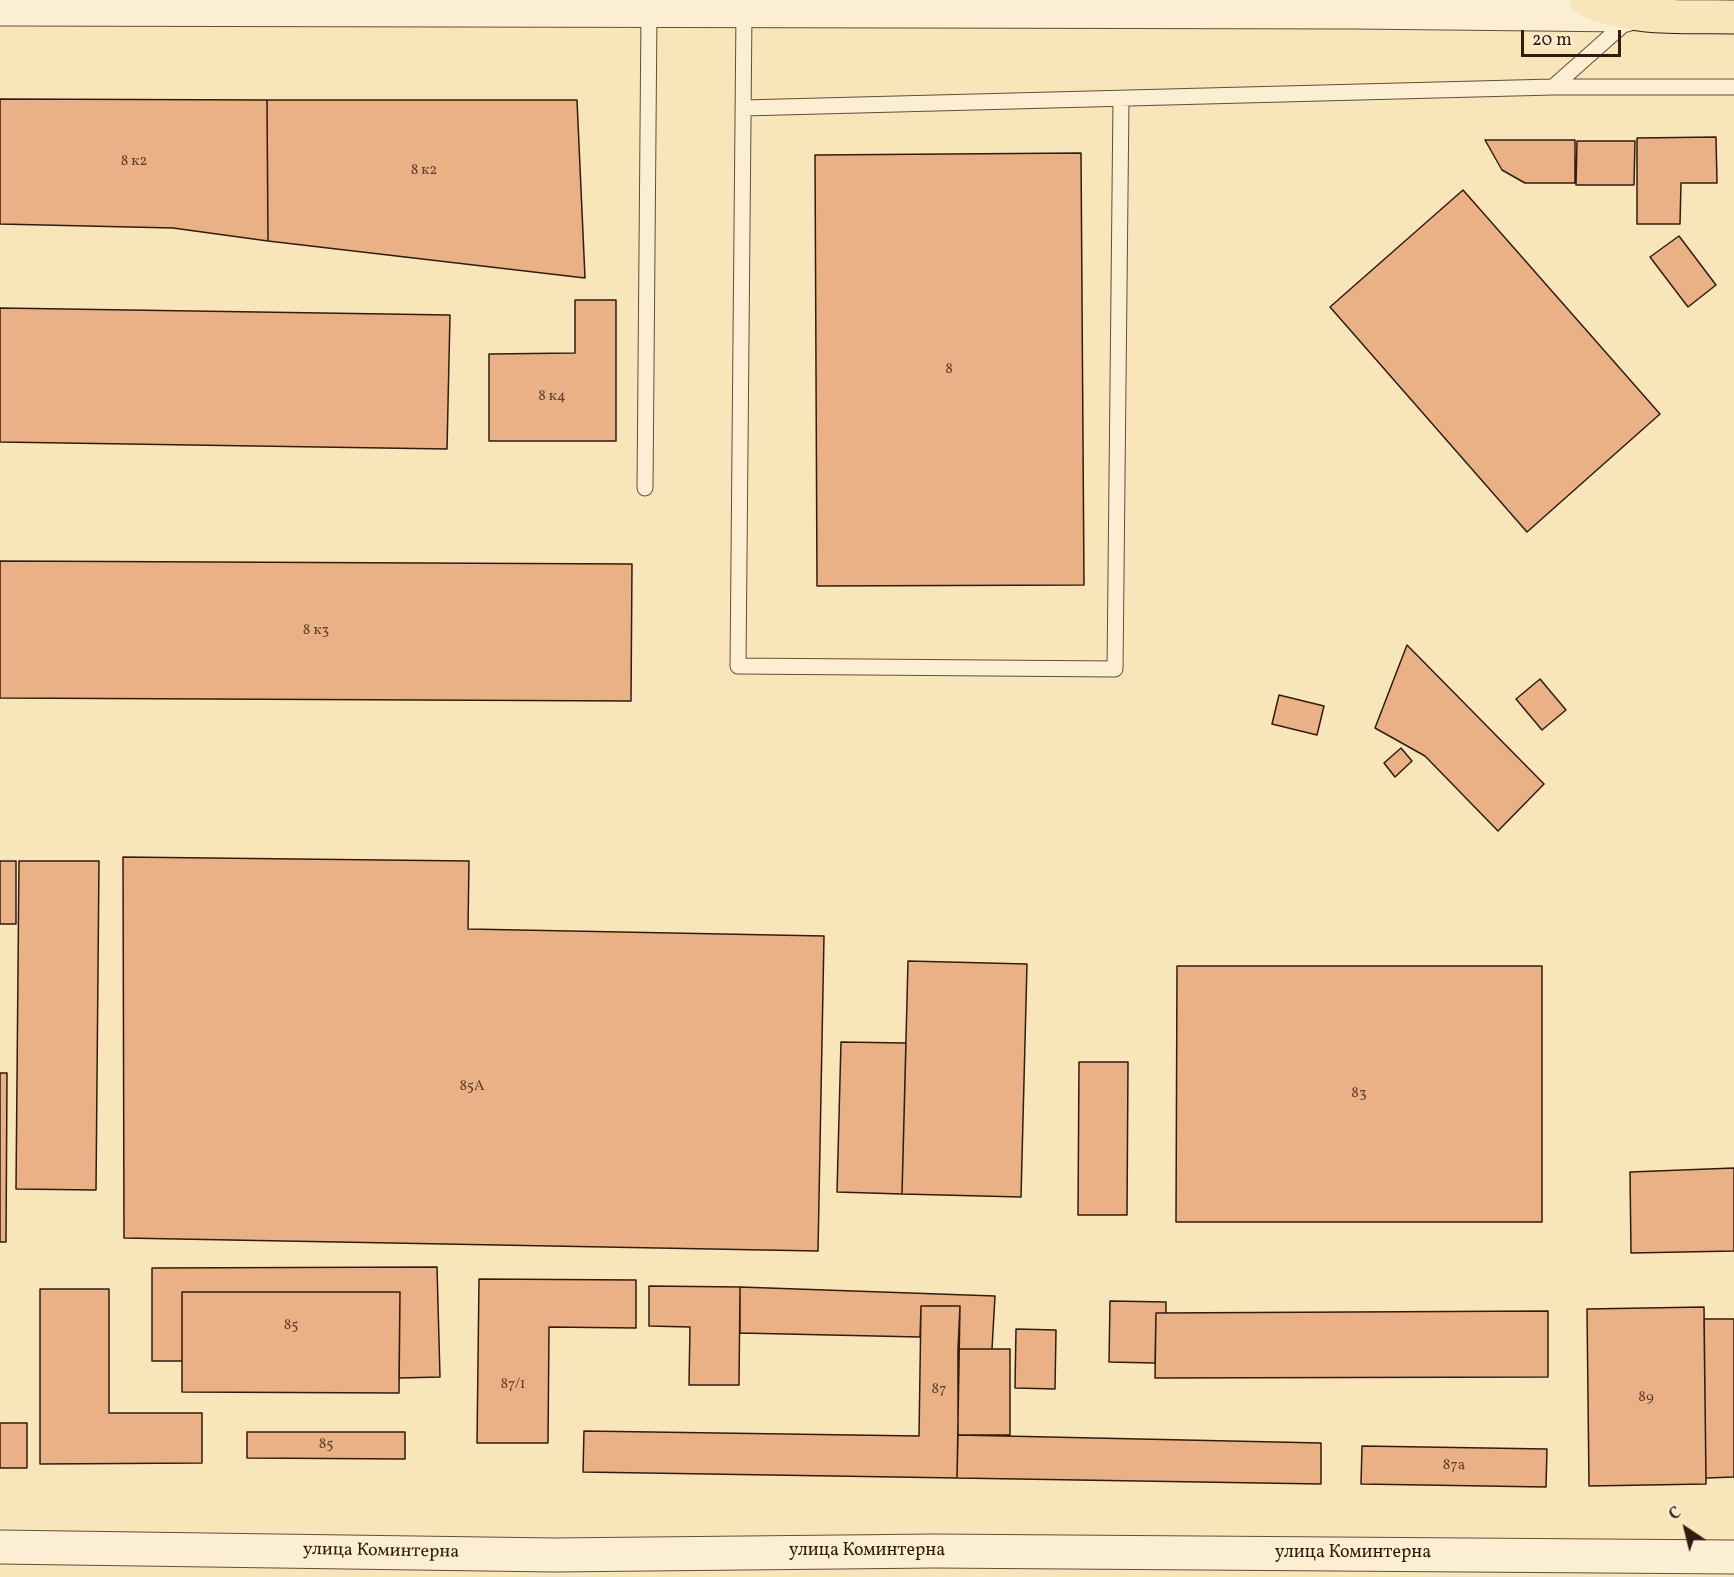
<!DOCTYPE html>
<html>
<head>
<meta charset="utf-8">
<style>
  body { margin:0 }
  #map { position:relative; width:1734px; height:1577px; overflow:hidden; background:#f9e5ba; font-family:Vollkorn,serif }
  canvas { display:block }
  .north { position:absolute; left:1656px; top:1499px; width:60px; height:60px; -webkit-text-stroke:4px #fbeed2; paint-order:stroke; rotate:325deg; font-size:16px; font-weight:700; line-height:24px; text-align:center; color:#311c0f }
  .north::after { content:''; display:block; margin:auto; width:21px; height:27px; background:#311c0f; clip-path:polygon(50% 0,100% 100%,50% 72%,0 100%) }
  .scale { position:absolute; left:1521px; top:30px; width:100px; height:27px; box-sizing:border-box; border:3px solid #311c0f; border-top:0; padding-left:8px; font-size:18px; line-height:21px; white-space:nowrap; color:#311c0f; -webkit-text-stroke:4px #fbeed2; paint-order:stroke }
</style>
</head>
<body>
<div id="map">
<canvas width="1734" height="1577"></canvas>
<div class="north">С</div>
<div class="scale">20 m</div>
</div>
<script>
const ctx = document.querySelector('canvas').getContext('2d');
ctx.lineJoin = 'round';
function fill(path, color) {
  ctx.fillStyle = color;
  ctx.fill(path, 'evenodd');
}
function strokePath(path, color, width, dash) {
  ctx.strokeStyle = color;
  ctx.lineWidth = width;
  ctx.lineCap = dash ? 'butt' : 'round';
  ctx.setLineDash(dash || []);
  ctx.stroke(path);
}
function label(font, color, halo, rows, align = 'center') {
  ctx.font = font + ' Vollkorn,serif';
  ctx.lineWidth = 4.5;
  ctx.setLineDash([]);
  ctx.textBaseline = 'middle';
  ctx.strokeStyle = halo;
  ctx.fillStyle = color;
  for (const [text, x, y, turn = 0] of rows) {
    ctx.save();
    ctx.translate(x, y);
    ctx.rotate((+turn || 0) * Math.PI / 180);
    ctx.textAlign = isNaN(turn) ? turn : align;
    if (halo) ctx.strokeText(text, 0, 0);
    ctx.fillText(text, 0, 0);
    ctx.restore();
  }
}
const building = new Path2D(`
  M0,99L267,100L268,241L173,228L0,224Z
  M267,100H577L585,278L268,241Z
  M1716,137L1717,183H1681L1680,224H1637V138Z
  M1485,140H1575V183H1525L1502,170Z
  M1577,141H1635L1634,185H1576Z
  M1081,153L1084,585L817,586L815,155Z
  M1463,190L1660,414L1527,532L1330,307Z
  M1679,236L1716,285L1688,307L1650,257Z
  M575,300H616V441H489V354L575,353Z
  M0,308L450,315L447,449L0,442Z
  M0,561L632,564L631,701L0,698Z
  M1407,645L1544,784L1498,831L1425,756L1375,728Z
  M1540,679L1566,710L1542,730L1516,699Z
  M1279,695L1324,706L1317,735L1272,724Z
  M1401,748L1412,761L1395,777L1384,763Z
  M123,857L469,861L468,929L824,936L818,1251L124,1238Z
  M0,861H16V924H0Z
  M19,861H99L96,1190L16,1189Z
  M908,961L1027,964L1021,1197L902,1194Z
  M1177,966H1542V1222H1176Z
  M841,1042L906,1043L902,1194L837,1192Z
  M1079,1062H1128L1127,1215H1078Z
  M0,1073H7L6,1242H0Z
  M1734,1168V1251L1631,1253L1630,1172Z
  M437,1267L440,1377L399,1378L400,1292H182V1361H152V1268Z
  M479,1279L636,1280V1328L549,1327L548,1443H477Z
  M649,1286L740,1287L739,1385H689L690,1327L649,1326Z
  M740,1287L995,1296L992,1349H958L960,1306H921L920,1337L740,1333Z
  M40,1289H109V1413H202V1463L40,1464Z
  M182,1292H400L399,1393L182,1392Z
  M1110,1301L1166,1302V1313H1156L1155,1363L1109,1362Z
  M921,1306H960L957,1478L583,1472L584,1431L919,1436Z
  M1704,1307L1706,1484L1589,1486L1587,1309Z
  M1548,1311V1377L1155,1378L1156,1313Z
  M1704,1319H1734V1477L1706,1478Z
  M1016,1329L1056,1330L1055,1389L1015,1388Z
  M958,1349H1010V1435H958Z
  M0,1423H27V1468H0Z
  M247,1432H405V1459L247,1458Z
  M958,1435L1321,1443V1484L957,1478Z
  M1362,1446L1547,1449L1546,1487L1361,1484Z`);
const service = new Path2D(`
  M744,11L738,666L1115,669L1121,99
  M1553,87L1632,17
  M743,108L1553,87H1734
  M645,488L649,11`);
const tertiary = new Path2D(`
  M0,9L1355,12L1626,15
  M0,1547L554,1555L934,1551L1734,1557`);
const primary = new Path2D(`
  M1586,0C1633,21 1684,16 1734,17`);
const numberNames = [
  ["8 к2",134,162],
  ["8 к2",424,171],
  ["8",949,370],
  ["8 к4",552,397],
  ["8 к3",316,631],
  ["85А",472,1087],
  ["83",1359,1094],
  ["85",291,1326],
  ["87/1",513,1385],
  ["87",939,1390],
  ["89",1646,1398],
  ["85",326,1445],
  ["87а",1454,1466]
];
const streetNames = [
  ["улица Коминтерна",381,1552,1],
  ["улица Коминтерна",867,1552],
  ["улица Коминтерна",1353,1554]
];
fill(building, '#ebb186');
strokePath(building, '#311c0f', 1.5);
strokePath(service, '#634e3a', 17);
strokePath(tertiary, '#634e3a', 35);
strokePath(primary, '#311c0f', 35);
strokePath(service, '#fbeed2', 15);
strokePath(tertiary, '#fbeed2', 33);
strokePath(primary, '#f9e5ba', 33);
label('15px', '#60412d', null, numberNames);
label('18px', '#311c0f', '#fbeed2', streetNames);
</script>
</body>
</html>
